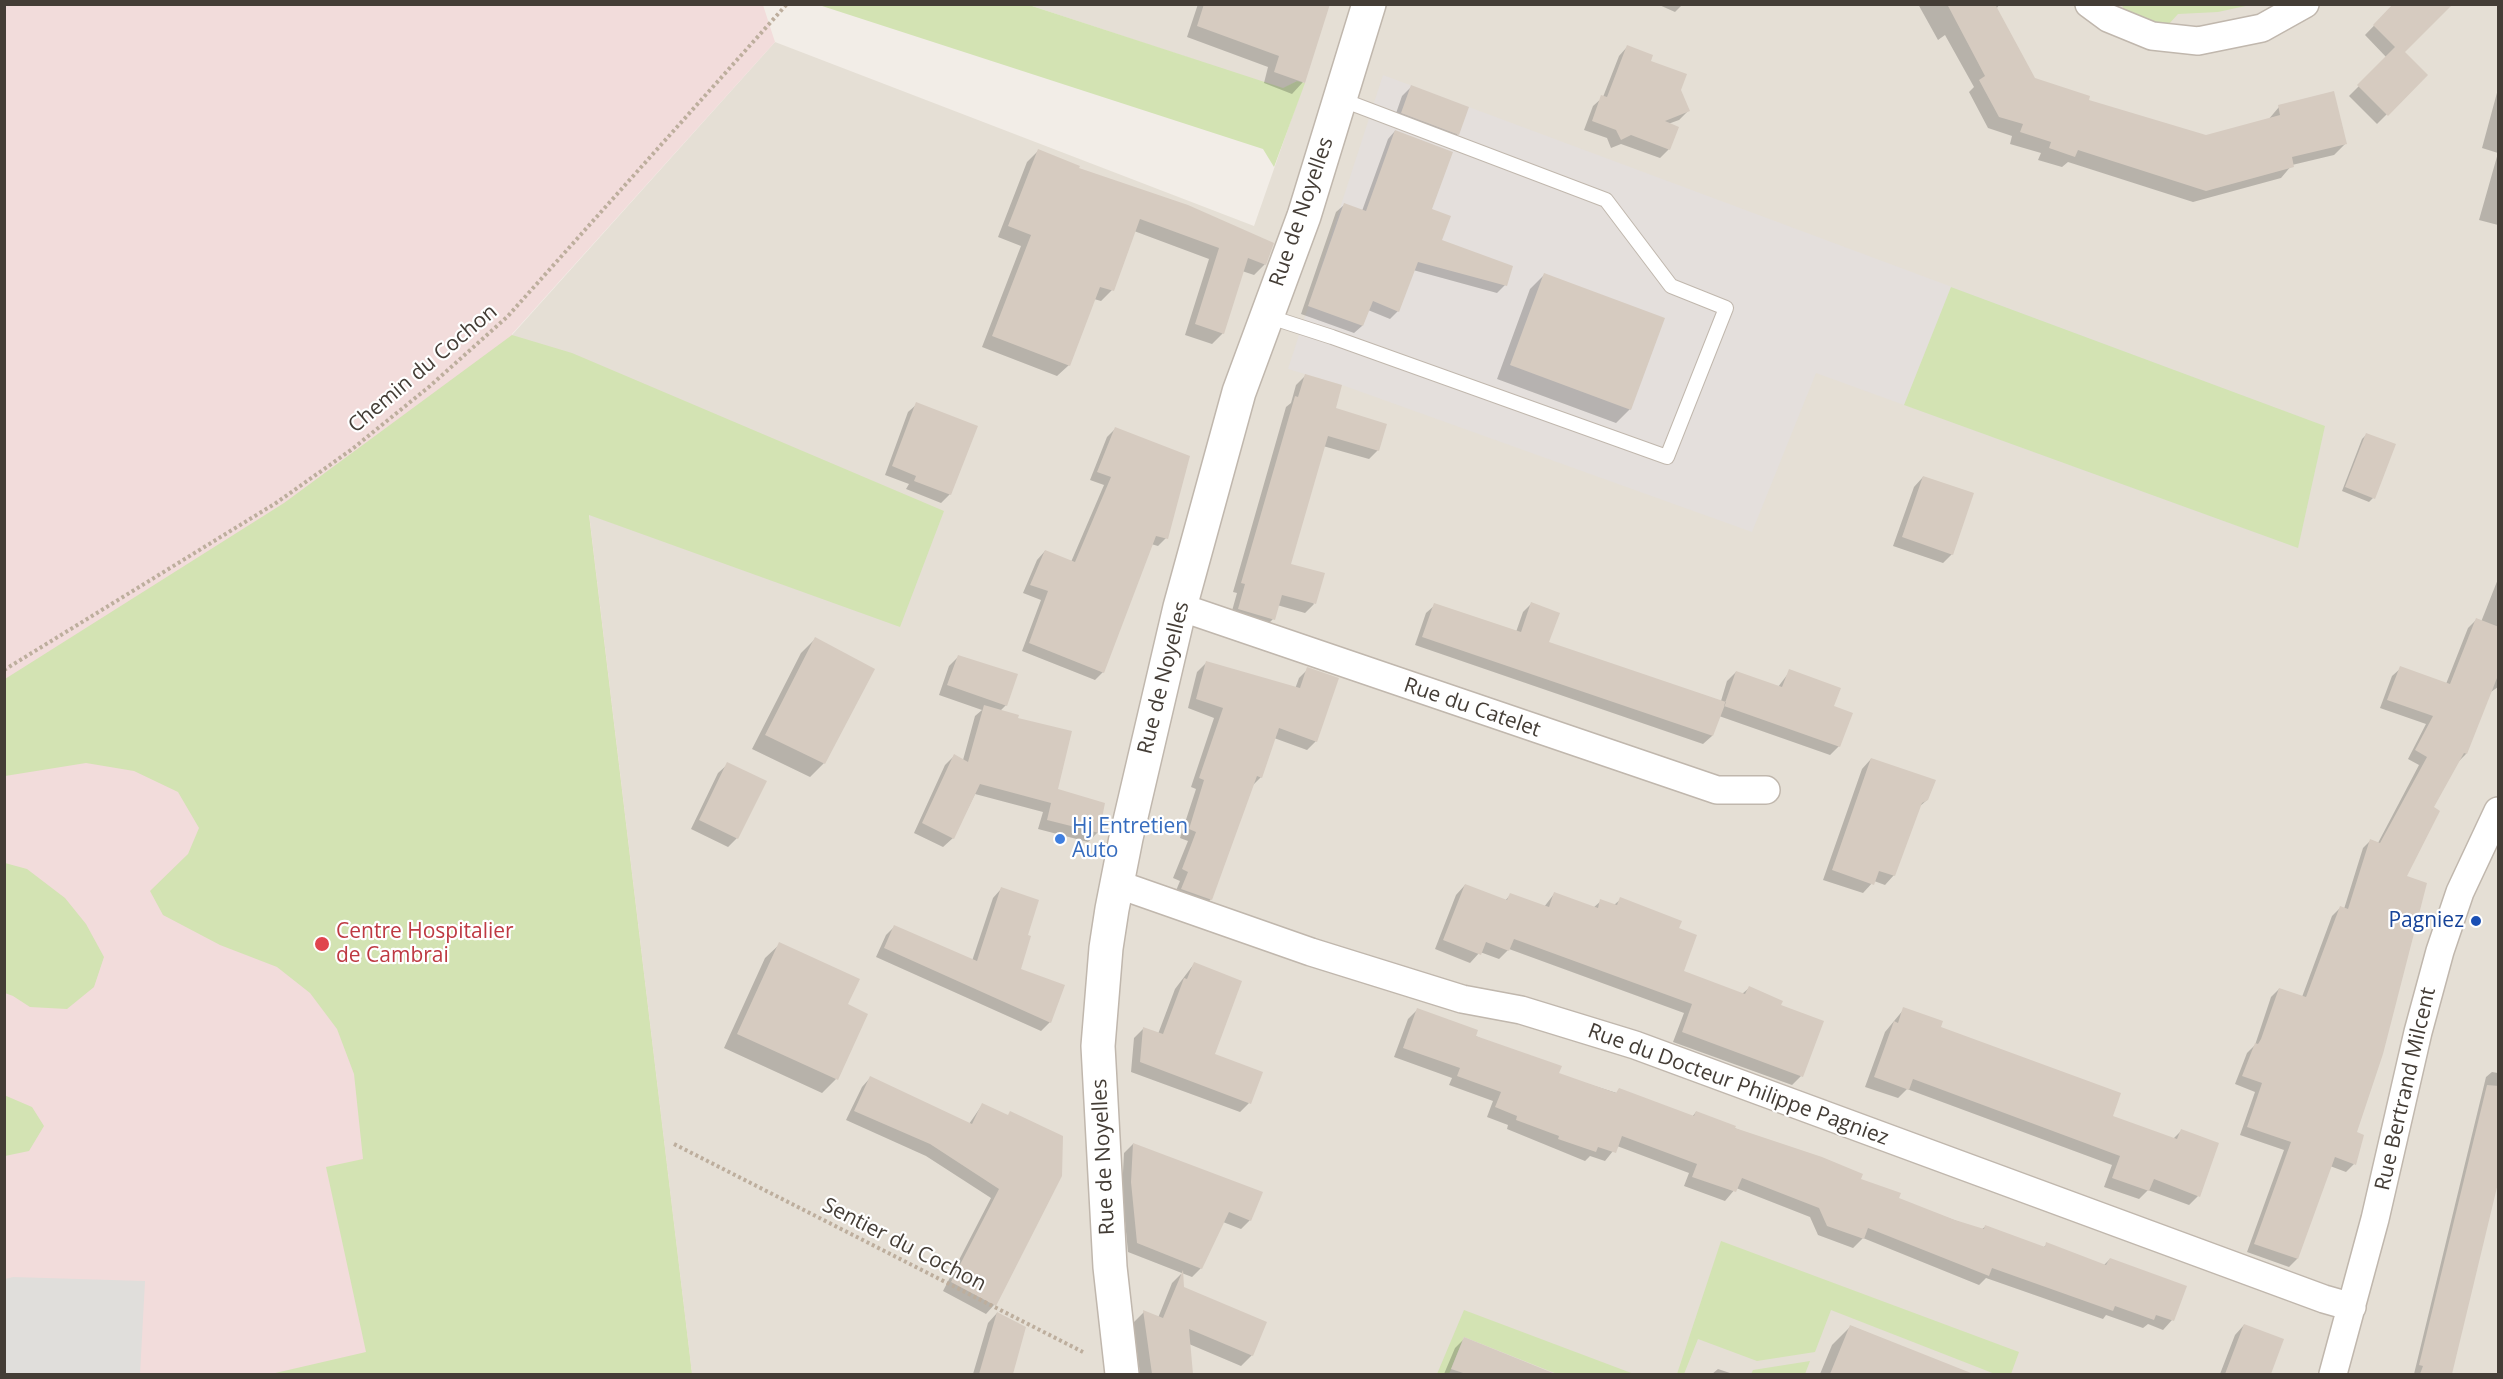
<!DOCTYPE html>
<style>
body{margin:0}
#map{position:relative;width:2503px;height:1379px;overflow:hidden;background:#f2ede7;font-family:"Open Sans",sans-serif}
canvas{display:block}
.frame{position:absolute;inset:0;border:6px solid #443d36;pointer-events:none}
</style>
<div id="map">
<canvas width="2503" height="1379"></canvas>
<div class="frame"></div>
</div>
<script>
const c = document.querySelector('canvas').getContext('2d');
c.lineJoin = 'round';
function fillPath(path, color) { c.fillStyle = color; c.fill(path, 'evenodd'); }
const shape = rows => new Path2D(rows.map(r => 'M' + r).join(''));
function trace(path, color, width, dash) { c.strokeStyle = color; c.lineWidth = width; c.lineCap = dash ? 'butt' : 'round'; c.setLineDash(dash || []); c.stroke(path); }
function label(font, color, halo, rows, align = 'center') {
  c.font = font + ' "Open Sans",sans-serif'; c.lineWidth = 4.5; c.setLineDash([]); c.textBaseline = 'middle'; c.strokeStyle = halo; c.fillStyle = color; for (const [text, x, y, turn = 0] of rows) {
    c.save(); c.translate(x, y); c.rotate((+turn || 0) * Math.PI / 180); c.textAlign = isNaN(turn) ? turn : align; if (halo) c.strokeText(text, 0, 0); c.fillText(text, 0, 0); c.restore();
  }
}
fillPath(shape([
 [1029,5,2498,5,2498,1374,692,1374,589,514,512,335,775,42,1254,226,1304,83,1297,81,1283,89]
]), '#e5dfd5');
fillPath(shape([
 [1383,75,2325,426,2298,548,1816,373,1752,532,1342,385,1288,369]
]), '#e4dfdc');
fillPath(shape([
 [5,5,763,5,775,42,512,334,589,514,692,1374,5,1374]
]), '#f2dcdb');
fillPath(shape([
 [819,5,1029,5,1283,88,1297,81,1305,83,1274,167,1263,149],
 [2122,5,2250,5,2218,12,2178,14,2168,25,2146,20,2124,10],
 [1951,287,2325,426,2298,548,1904,405],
 [512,335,572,353,944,511,900,627,589,515,692,1374,271,1374,366,1352,326,1167,363,1159,354,1074,337,1029,310,993,277,967,220,945,163,915,150,891,188,854,199,828,178,792,134,771,86,763,5,776,5,679,284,503],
 [5,863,27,869,65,898,86,924,104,957,94,987,67,1009,30,1007,13,996,5,993],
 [4,1095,32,1107,44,1126,29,1151,5,1156],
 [1721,1241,2019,1352,2011,1374,1995,1374,1831,1310,1815,1352,1757,1361,1698,1339,1684,1374,1677,1374],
 [1464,1310,1634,1374,1557,1374,1464,1337,1449,1374,1437,1374],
 [1810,1361,1805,1374,1751,1374,1753,1370]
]), '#d3e3b3');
fillPath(shape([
 [13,1277,145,1281,140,1374,5,1374,5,1279]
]), '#e0dedb');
fillPath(shape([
 [1198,4,1329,4,1303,82,1292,94,1264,83,1268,67,1187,37],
 [1657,4,1683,4,1675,12],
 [1918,4,2000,4,1996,9,2034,79,2088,101,2206,136,2268,120,2279,107,2346,143,2334,155,2292,165,2281,178,2193,202,2068,162,2062,167,2038,160,2041,153,2010,144,2012,136,1988,128,1969,92,1974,87,1945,35,1938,40],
 [2395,4,2403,52,2426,75,2377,124,2349,96,2387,58,2365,35],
 [1627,47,1649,62,1680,90,1688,111,1679,120,1668,124,1669,149,1660,158,1621,144,1611,148,1607,138,1584,130,1593,106,1603,97,1619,56],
 [1411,87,1458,134,1448,143,1393,122,1402,96],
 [2498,89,2498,225,2479,220,2498,153,2482,148],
 [1395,131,1441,241,1505,285,1497,293,1413,270,1398,311,1390,319,1368,310,1362,326,1354,333,1301,314,1336,212,1344,205,1362,211,1388,139],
 [1038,151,1265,264,1254,275,1242,271,1223,333,1212,344,1185,335,1209,259,1134,231,1112,290,1101,301,1094,299,1069,365,1057,376,982,347,1021,246,998,237,1027,162],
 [1544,275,1630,409,1616,423,1497,379,1530,289],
 [1305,376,1334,409,1378,450,1369,459,1323,446,1289,565,1314,604,1305,613,1277,605,1273,619,1264,628,1230,618,1237,593,1233,592,1286,407,1291,403,1296,385],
 [917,404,950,494,941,503,906,489,909,484,885,475,908,412],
 [1115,429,1166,538,1158,546,1151,544,1103,672,1095,680,1022,651,1041,600,1023,593,1037,560,1045,551,1071,562,1104,485,1090,480,1107,437],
 [2366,435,2373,498,2369,502,2342,491,2362,439],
 [1923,477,1952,554,1943,563,1893,546,1914,487],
 [2498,579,2498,687,2488,694,2466,754,2457,763,2432,808,2405,877,2355,1133,2354,1164,2346,1172,2330,1166,2297,1259,2289,1267,2247,1252,2284,1150,2240,1135,2255,1092,2235,1084,2247,1053,2255,1045,2271,997,2279,989,2302,997,2332,916,2340,908,2344,909,2363,848,2371,840,2378,843,2419,765,2408,759,2426,724,2380,708,2392,676,2401,668,2446,684,2468,628,2476,620,2481,622],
 [1531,604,1547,643,1721,701,1727,681,1736,672,1778,687,1790,671,1832,707,1839,746,1830,755,1719,716,1712,736,1703,744,1415,645,1426,613,1435,605,1516,632,1523,612],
 [815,639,824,763,810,777,752,749,801,653],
 [958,657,1006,705,1000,711,1017,719,1056,790,1098,832,1088,842,1038,829,1043,812,975,794,953,838,943,847,914,833,945,765,954,756,963,760,975,716,982,710,939,695,949,666],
 [1206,663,1295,689,1299,678,1308,669,1316,741,1307,750,1274,738,1261,777,1252,786,1211,899,1202,908,1173,898,1180,881,1173,878,1188,841,1180,838,1196,789,1191,787,1214,718,1188,708,1197,672],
 [1871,759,1927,800,1919,807,1894,875,1885,885,1874,881,1863,893,1823,880,1862,769],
 [728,764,737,838,728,847,691,829,718,773],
 [1465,885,1505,901,1510,895,1544,907,1554,894,1593,908,1601,901,1614,905,1621,899,1677,928,1682,972,1742,994,1749,988,1779,1006,1801,1076,1792,1085,1673,1042,1684,1013,1509,949,1499,959,1480,952,1470,963,1435,949,1456,895],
 [1001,889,1026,936,1019,970,1063,986,1050,1022,1041,1031,876,957,886,935,894,927,972,961,993,898],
 [780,944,846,1005,836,1079,822,1093,724,1048,765,958],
 [1194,964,1213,1055,1249,1103,1240,1112,1131,1072,1134,1038,1143,1029,1158,1034,1175,989],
 [1418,1009,1557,1074,1692,1117,1696,1112,1859,1180,1897,1199,1981,1230,1986,1226,2043,1248,2047,1244,2104,1265,2110,1259,2172,1320,2163,1330,2148,1324,2143,1328,2106,1315,2103,1319,1986,1278,1979,1285,1863,1238,1853,1248,1818,1235,1810,1217,1736,1188,1725,1201,1684,1186,1689,1173,1617,1146,1605,1161,1590,1156,1585,1161,1507,1129,1508,1125,1487,1117,1493,1101,1449,1085,1452,1078,1394,1057,1408,1019],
 [1904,1009,2111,1117,2173,1139,2181,1131,2198,1196,2189,1205,2148,1190,2139,1199,2104,1187,2112,1165,1907,1089,1898,1098,1865,1087,1885,1032],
 [2492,1072,2498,1073,2498,1174,2450,1374,2414,1374,2486,1077],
 [870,1078,969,1124,982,1105,1007,1116,994,1305,986,1314,943,1291,991,1198,926,1156,846,1120,862,1087],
 [1133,1144,1261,1193,1250,1220,1241,1229,1223,1222,1201,1268,1192,1277,1128,1252,1122,1191,1124,1153],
 [1181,1274,1183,1288,1252,1355,1241,1366,1189,1344,1192,1374,1140,1374,1133,1323,1144,1312,1158,1318,1172,1283],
 [997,1313,1024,1327,1012,1374,973,1374,988,1323],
 [2244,1325,2282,1340,2269,1374,2220,1374,2235,1335],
 [1851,1326,1970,1374,1820,1374,1832,1345],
 [1464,1339,1553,1374,1444,1374,1455,1348],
 [1718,1369,1733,1374,1712,1374]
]), '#0003');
fillPath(shape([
 [1204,4,1330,4,1305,83,1274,72,1279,56,1197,26],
 [1947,4,1995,4,2035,78,2090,96,2089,100,2206,135,2280,115,2278,105,2334,91,2347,144,2292,157,2294,167,2206,191,2078,150,2075,157,2049,148,2051,142,2020,132,2023,124,1999,117,1979,80,1985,76],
 [2393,4,2453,4,2405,52,2428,75,2388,116,2357,85,2395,47,2373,25],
 [1627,45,1653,55,1651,61,1687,74,1681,90,1690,111,1665,121,1679,127,1670,150,1631,135,1621,140,1616,130,1592,121,1601,95,1607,97],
 [1411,85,1469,107,1459,135,1401,113],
 [1395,130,1453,152,1432,209,1451,216,1442,240,1513,266,1507,286,1418,262,1399,312,1373,301,1363,326,1308,306,1344,203,1366,211],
 [1038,149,1080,166,1079,168,1188,205,1274,243,1266,265,1248,258,1224,334,1195,324,1219,248,1140,219,1114,291,1100,287,1070,366,992,336,1031,235,1008,226],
 [1544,273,1665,318,1631,410,1510,365],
 [1305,374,1342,385,1336,408,1387,424,1379,451,1328,436,1291,564,1325,573,1316,604,1282,595,1275,620,1238,609,1245,584,1241,583,1295,396,1298,397],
 [916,402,978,426,951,495,914,481,916,476,892,466],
 [1115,427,1190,456,1168,539,1156,536,1104,673,1029,643,1048,591,1030,585,1045,550,1075,562,1111,477,1097,472],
 [2366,433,2396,444,2375,499,2345,487],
 [1923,476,1974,493,1953,555,1902,537],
 [1531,602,1560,613,1549,642,1726,702,1713,736,1422,637,1434,603,1521,632],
 [2476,618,2499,627,2499,673,2467,754,2464,753,2434,807,2440,811,2407,876,2427,883,2383,1054,2357,1132,2364,1135,2356,1165,2335,1157,2298,1259,2254,1244,2291,1142,2247,1127,2262,1083,2242,1076,2255,1043,2258,1044,2261,1039,2279,988,2306,997,2340,906,2348,909,2370,839,2380,843,2427,757,2415,750,2433,716,2387,700,2400,666,2450,684],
 [815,637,875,669,825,764,765,735],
 [958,655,1018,674,1007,706,947,685],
 [1206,661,1300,688,1307,667,1339,678,1317,742,1279,728,1262,778,1257,776,1212,900,1181,889,1188,872,1182,869,1196,832,1189,829,1204,780,1199,778,1223,708,1196,699],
 [1789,669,1841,688,1834,706,1853,713,1840,747,1724,706,1736,671,1782,687],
 [984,705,1019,715,1018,718,1072,731,1058,789,1105,803,1099,833,1047,820,1051,803,980,784,954,839,922,823,954,754,968,762],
 [1871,758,1936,780,1928,800,1922,803,1895,876,1879,871,1874,885,1832,870],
 [727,762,767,781,738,839,699,820],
 [1465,884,1507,900,1510,893,1549,907,1554,892,1598,908,1600,899,1617,905,1620,897,1682,921,1679,928,1697,935,1684,971,1745,994,1749,986,1783,1001,1781,1005,1824,1021,1803,1077,1682,1032,1692,1004,1514,939,1509,951,1486,942,1481,955,1443,940],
 [1001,887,1039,900,1028,935,1031,936,1021,969,1065,985,1051,1023,884,948,894,925,977,961],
 [779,942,860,979,848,1004,868,1014,838,1080,737,1034],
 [1194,962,1242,981,1215,1054,1263,1072,1251,1104,1140,1062,1143,1027,1163,1034,1184,978,1187,979],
 [1903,1007,1943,1021,1941,1027,2121,1093,2113,1116,2177,1139,2181,1129,2219,1143,2200,1197,2154,1179,2149,1191,2112,1178,2120,1156,1913,1079,1909,1090,1874,1077,1894,1021,1898,1023],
 [1417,1008,1478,1030,1476,1036,1562,1066,1559,1073,1616,1093,1619,1088,1694,1116,1696,1111,1736,1126,1735,1128,1822,1157,1863,1174,1861,1179,1901,1193,1899,1198,1955,1220,1984,1229,1985,1225,2045,1247,2046,1242,2106,1265,2110,1258,2187,1286,2174,1321,2156,1315,2154,1320,2115,1306,2113,1311,1992,1268,1989,1276,1868,1228,1864,1239,1827,1226,1819,1208,1742,1178,1736,1192,1692,1177,1697,1164,1622,1136,1616,1153,1598,1147,1596,1152,1558,1139,1559,1136,1516,1120,1517,1116,1495,1107,1501,1092,1457,1076,1460,1068,1403,1048],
 [870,1076,972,1124,982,1103,1008,1115,1010,1111,1063,1136,1062,1176,996,1306,951,1282,999,1189,930,1144,854,1111],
 [2487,1085,2499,1086,2499,1179,2452,1374,2420,1374,2423,1366,2419,1365],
 [1133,1143,1263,1192,1251,1221,1229,1212,1202,1269,1137,1243,1131,1182],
 [1183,1270,1184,1287,1267,1322,1253,1356,1189,1329,1193,1374,1152,1374,1143,1310,1163,1318],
 [997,1312,1026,1327,1013,1374,979,1374],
 [2244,1324,2284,1339,2271,1374,2225,1374],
 [1850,1325,1971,1373,1971,1374,1830,1374],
 [1464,1337,1553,1373,1553,1374,1466,1374,1451,1369]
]), '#d6cbc0');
const service = shape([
 [1267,316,1332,337,1667,457,1726,308,1671,286,1606,200,1340,99]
]);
const minor = shape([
 [2089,4,2108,18,2152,36,2198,41,2262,28,2305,4],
 [1180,607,1717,790,1766,790],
 [1117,884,1311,952,1462,999,1521,1010,1635,1045,2324,1299,2352,1307],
 [2333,1374,2375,1219,2418,1032,2440,951,2460,892,2498,811]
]);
const tertiary = shape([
 [1122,1374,1110,1267,1098,1046,1106,948,1112,909,1126,838,1180,607,1239,392,1304,216,1369,4]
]);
trace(service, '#c0b7ad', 16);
trace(minor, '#c0b7ad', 30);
trace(tertiary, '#c0b7ad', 36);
trace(shape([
 [4,670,276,503,351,450,430,386,508,316,787,4],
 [674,1144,1083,1352]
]), '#bdae9d', 4, [3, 3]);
trace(service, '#fff', 14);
trace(minor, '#fff', 27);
trace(tertiary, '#fff', 33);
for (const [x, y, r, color] of [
 [1060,839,6,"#3f7fe0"],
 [2476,921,6,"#1a4fb4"],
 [322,944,8,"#e0444e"]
]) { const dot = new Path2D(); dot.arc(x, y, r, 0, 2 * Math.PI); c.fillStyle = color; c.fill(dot); trace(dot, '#fff', 2); }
label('21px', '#443d36', '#fff', [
 ["Rue de Noyelles",1302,212,-71],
 ["Chemin du Cochon",423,369,-40],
 ["Rue de Noyelles",1164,678,-76],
 ["Rue du Catelet",1472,708,19],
 ["Rue du Docteur Philippe Pagniez",1738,1085,20],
 ["Rue Bertrand Milcent",2406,1089,-77],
 ["Rue de Noyelles",1104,1157,-93],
 ["Sentier du Cochon",904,1245,27]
]);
label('21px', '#366cbe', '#fff', [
 ["Hj Entretien",1072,827],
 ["Auto",1072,851]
], 'left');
label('21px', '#164399', '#fff', [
 ["Pagniez",2464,921]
], 'right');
label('21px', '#be3a42', '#fff', [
 ["Centre Hospitalier",336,932],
 ["de Cambrai",336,956]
], 'left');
</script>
